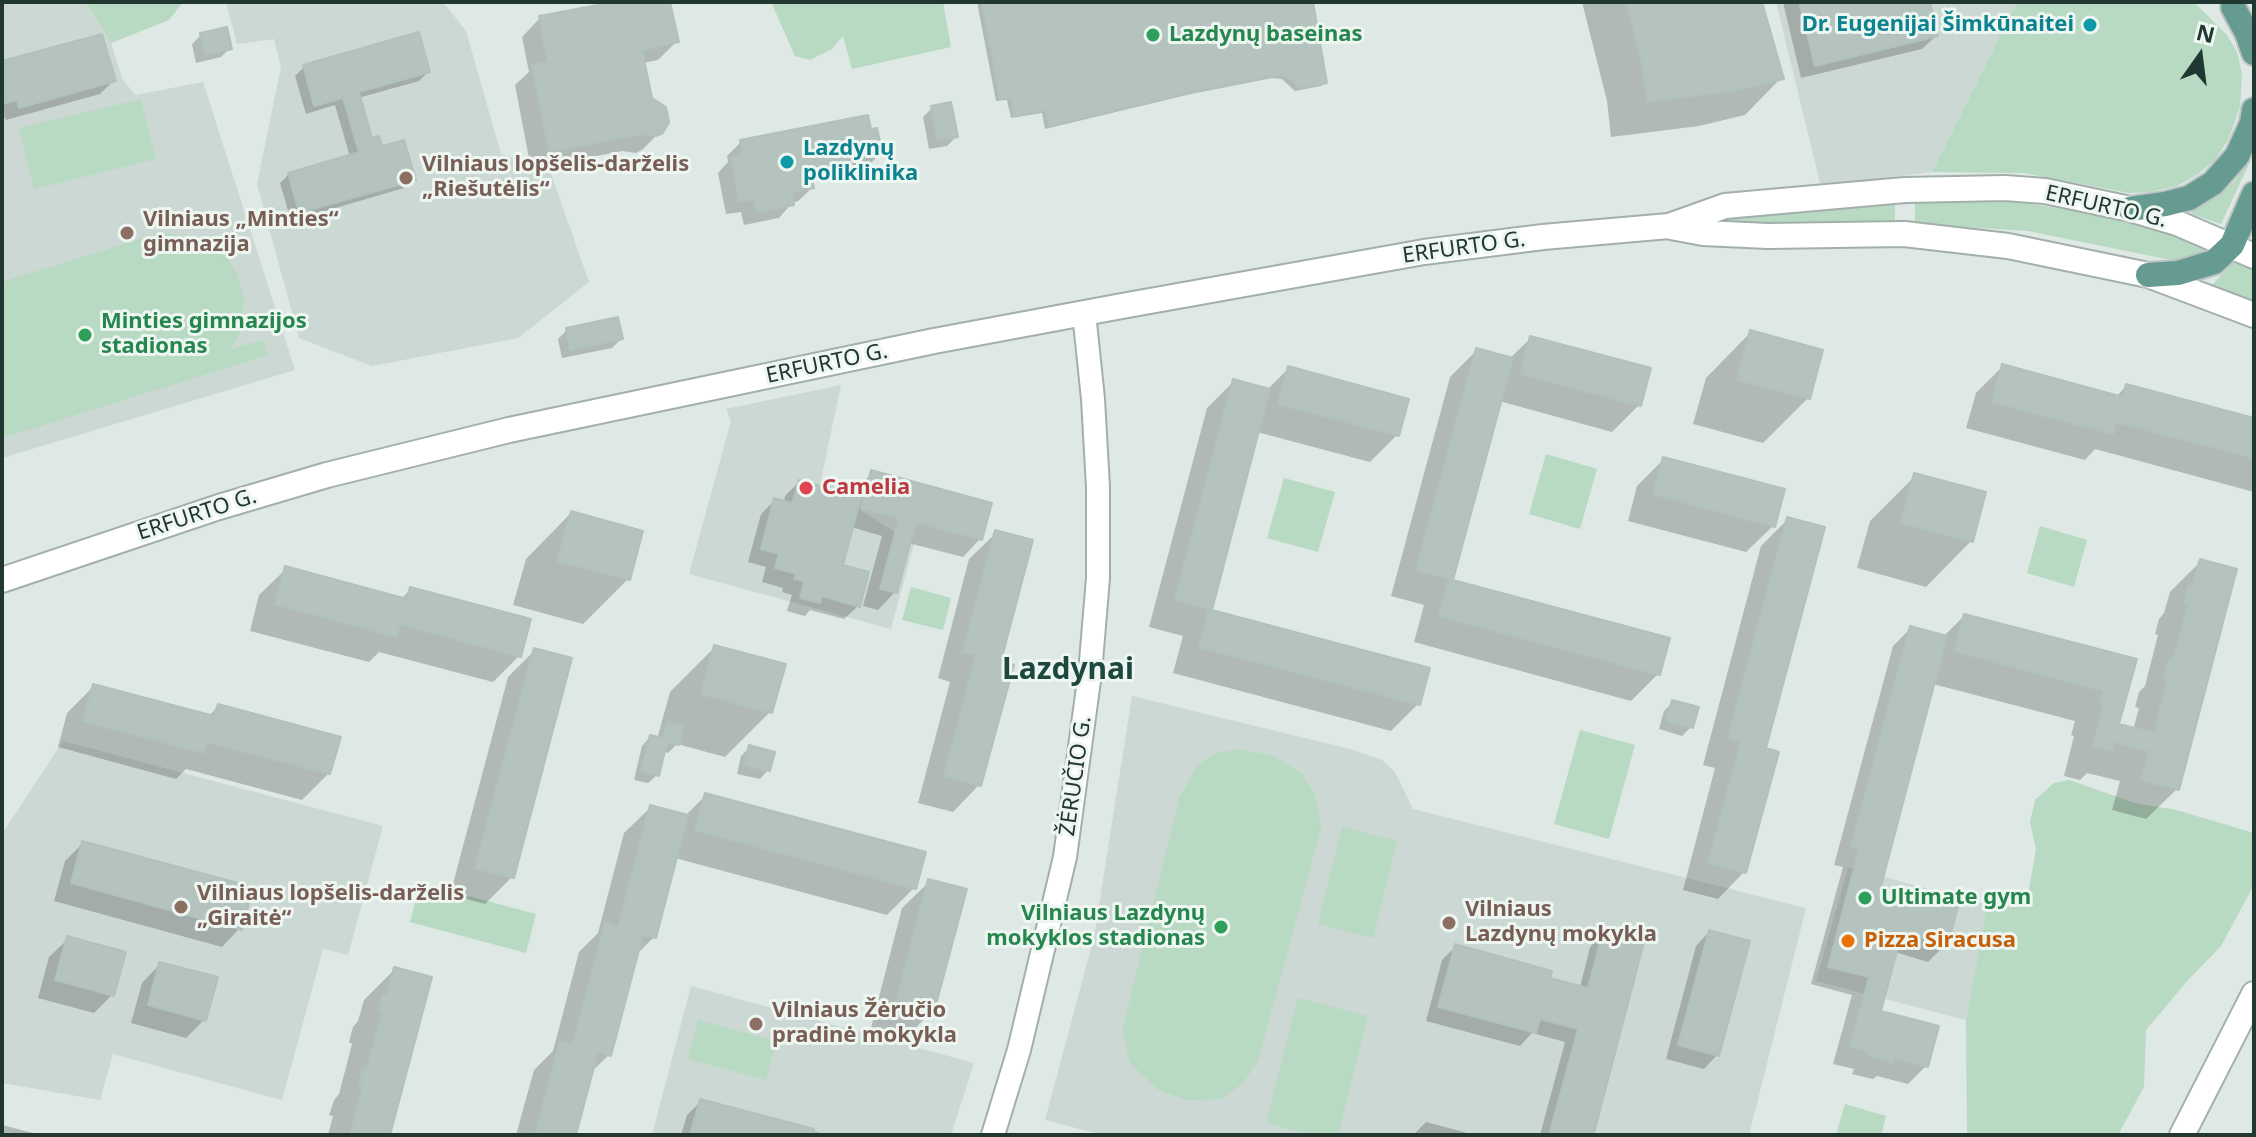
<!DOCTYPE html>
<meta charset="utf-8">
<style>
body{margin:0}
#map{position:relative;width:2256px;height:1137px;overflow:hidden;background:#dee8e4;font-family:"Noto Sans",sans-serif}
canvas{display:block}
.frame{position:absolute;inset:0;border:4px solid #213732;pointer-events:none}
.north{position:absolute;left:2160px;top:16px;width:80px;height:80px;-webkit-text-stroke:6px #eef6f2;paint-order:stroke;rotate:14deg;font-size:22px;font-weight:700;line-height:32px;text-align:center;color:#213732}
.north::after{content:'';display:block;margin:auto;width:28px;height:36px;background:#213732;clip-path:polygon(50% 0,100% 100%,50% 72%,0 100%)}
</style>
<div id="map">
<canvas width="2256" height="1137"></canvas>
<div class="frame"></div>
<div class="north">N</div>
</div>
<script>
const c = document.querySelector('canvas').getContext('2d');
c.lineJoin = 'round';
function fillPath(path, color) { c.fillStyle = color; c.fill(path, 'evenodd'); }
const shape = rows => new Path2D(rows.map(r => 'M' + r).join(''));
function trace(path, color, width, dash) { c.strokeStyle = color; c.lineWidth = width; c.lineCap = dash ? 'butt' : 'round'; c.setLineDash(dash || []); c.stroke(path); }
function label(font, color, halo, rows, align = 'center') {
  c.font = font + ' "Noto Sans",sans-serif'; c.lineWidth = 6; c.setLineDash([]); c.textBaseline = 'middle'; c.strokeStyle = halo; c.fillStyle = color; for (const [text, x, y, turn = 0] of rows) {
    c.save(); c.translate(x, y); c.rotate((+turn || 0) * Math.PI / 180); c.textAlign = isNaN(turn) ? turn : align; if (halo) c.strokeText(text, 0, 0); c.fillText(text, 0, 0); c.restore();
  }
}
fillPath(shape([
 [2,2,84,2,93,12,111,43,122,78,135,95,203,82,295,370,2,458],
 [226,2,443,2,466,31,501,154,550,171,589,282,518,338,372,366,299,338,257,184,281,67,274,39,237,44],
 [1776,2,2017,2,1932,172,1821,187],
 [841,385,821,480,864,492,860,510,914,544,891,629,689,574,731,421,726,409],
 [1132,696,1354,750,1382,760,1395,772,1413,809,1806,908,1749,1135,1103,1135,1045,1120,1094,937],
 [63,741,383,826,348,955,323,949,282,1100,113,1054,100,1100,2,1083,2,834],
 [1848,867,1987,905,1966,1020,1816,981],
 [691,986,974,1063,951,1135,652,1135]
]), '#ccd8d3');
fillPath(shape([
 [84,2,183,2,169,20,111,43,93,12],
 [771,2,943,2,951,47,852,69,843,36,832,49,810,60,795,56],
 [2017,2,2194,2,2227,35,2237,52,2242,74,2240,106,2229,138,2215,160,2197,175,2177,186,2150,192,2129,193,2024,173,1932,172],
 [141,99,156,159,34,189,19,128],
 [2254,153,2221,224,2191,214,2192,210,2221,193,2234,182],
 [1962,200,2019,202,2106,216,2156,230,2203,247,2205,252,2186,263,2028,231,1915,224,1915,202],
 [1895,203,1895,224,1687,225,1686,222],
 [169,233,201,240,228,259,237,273,244,299,241,331,231,349,263,340,268,355,2,438,2,282,153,235],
 [2235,261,2254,271,2254,303,2211,286],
 [1546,454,1597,469,1580,529,1529,514],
 [1284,478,1335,492,1318,552,1267,538],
 [2040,526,2087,540,2074,587,2027,573],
 [911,587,951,598,943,630,902,620],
 [1580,730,1635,745,1609,839,1554,824],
 [1238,749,1274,756,1302,774,1315,794,1321,828,1258,1061,1243,1083,1221,1099,1186,1100,1157,1089,1129,1062,1123,1027,1180,796,1198,765,1218,753],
 [2069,780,2135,803,2176,810,2254,833,2254,885,2221,946,2188,980,2146,1030,2144,1087,2118,1135,1967,1135,1966,1020,1987,905,2028,895,2036,849,2030,822,2035,800,2054,783],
 [1342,827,1397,841,1373,938,1318,924],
 [420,883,536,914,526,953,410,922],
 [1298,998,1368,1016,1338,1135,1312,1135,1266,1123],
 [698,1020,776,1041,766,1080,688,1059],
 [1845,1104,1886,1116,1881,1135,1836,1135]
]), '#b8d9c2');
fillPath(shape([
 [624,2,668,2,676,42,658,60,643,63,651,100,661,131,642,150,636,153,622,151,531,169,515,85,529,72,522,37,540,18],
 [977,2,1311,2,1325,83,1321,86,1295,91,1282,79,1272,78,1191,94,1045,129,1042,113,1011,118,1007,100,996,101],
 [1582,2,1762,2,1762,9,1781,78,1745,115,1699,126,1611,137,1607,101],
 [1783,2,1928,2,1936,36,1922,49,1801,78],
 [201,35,230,48,221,57,196,63,192,44],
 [2,64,114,80,100,94,6,120,2,113],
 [304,67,428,72,419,81,358,98,371,141,413,180,404,188,291,221,280,183,289,174,350,157,335,105,306,114,295,76],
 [932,108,956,137,947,146,929,149,923,117],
 [870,132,881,153,867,167,810,179,812,188,798,201,792,203,779,218,744,225,741,212,726,214,718,173,728,162,727,156,741,142],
 [567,330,621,339,612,348,562,358,558,339],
 [1751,332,1808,398,1763,443,1693,424,1706,378],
 [1531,338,1639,405,1612,432,1499,401,1451,581,1658,674,1631,701,1414,642,1424,605,1391,596,1450,377,1477,350,1509,359],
 [2002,367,2116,397,2126,386,2254,420,2254,492,2095,449,2085,460,1966,428,1976,393],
 [1288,369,1397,435,1370,462,1257,432,1209,611,1427,669,1418,704,1391,731,1173,673,1183,636,1149,627,1207,408,1234,381,1267,390],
 [1664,459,1773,526,1746,552,1628,521,1637,486],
 [872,473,980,539,963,557,908,543,895,592,878,610,863,606,882,536,851,527,840,566,858,606,844,619,810,610,805,616,787,611,792,595,782,592,783,588,762,582,766,567,748,562,761,514,775,500,784,503,785,496,799,482,852,497,854,491],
 [1915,476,1971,541,1926,587,1857,568,1870,521],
 [571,513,628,579,583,624,513,605,526,559],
 [1788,519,1764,750,1744,872,1718,899,1683,890,1715,768,1703,765,1761,546],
 [996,533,998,663,979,785,953,812,918,803,950,682,938,678,969,559],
 [2200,562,2177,789,2146,819,2112,810,2120,781,2087,773,2080,780,2064,776,2074,736,2071,735,2075,721,1933,684,1879,887,1946,944,1928,962,1895,952,1879,1012,1926,1066,1908,1084,1877,1076,1873,1079,1852,1074,1854,1069,1833,1064,1852,995,1811,984,1843,867,1834,865,1893,646,1911,628,1943,637,1964,616,2135,661,2116,726,2133,730,2139,708,2135,707,2139,692,2145,686,2158,635,2155,634,2159,619,2164,613,2170,592],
 [286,569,401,599,411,589,519,656,493,682,379,652,369,662,250,631,259,595],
 [715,647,770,712,725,757,677,744,668,753,663,751,657,775,648,783,634,780,642,746,650,737,657,739,670,692],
 [535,650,512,877,485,904,450,895,508,677],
 [94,686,208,717,218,706,329,773,302,800,186,769,176,779,58,747,67,713],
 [1673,702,1691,727,1682,736,1659,729,1664,711],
 [750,747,768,770,760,779,737,774,741,756],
 [705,796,914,888,887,915,675,858,654,937,635,956,609,1055,590,1073,574,1135,516,1135,534,1070,553,1051,579,952,598,933,624,833,651,807,685,816],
 [83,843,240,928,222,947,54,901,65,861],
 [929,882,932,1011,906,1038,871,1028,902,908],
 [1709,932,1717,1055,1704,1069,1666,1059,1696,946],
 [1604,933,1642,943,1591,1135,1540,1135,1565,1042,1532,1033,1520,1046,1426,1021,1442,960,1455,947,1580,987,1590,947],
 [68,939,112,995,94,1013,38,998,49,957],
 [160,964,204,1020,186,1038,131,1023,142,983],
 [395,969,388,1135,328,1135,333,1116,329,1115,334,1100,339,1094,352,1044,349,1042,353,1027,358,1021,364,1000],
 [700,1102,828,1135,681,1135,687,1115],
 [1426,1122,1475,1135,1413,1135],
 [2,1125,41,1135,2,1135]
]), '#0003');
const building = shape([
 [598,2,670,2,679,42,642,50,652,98,666,107,669,122,663,133,656,136,642,134,549,152,532,65,548,62,539,16,598,5,598,2],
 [982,2,1313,2,1327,83,1300,88,1286,76,1277,75,1196,91,1049,126,1046,110,1014,116,1011,97,1000,99,982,2],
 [1627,2,1762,2,1784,79,1737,90,1647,102,1642,64,1627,2],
 [1799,2,1930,2,1938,36,1815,66,1799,2],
 [227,27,232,49,205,55,200,33,227,27],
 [419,32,430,72,359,92,372,138,379,136,382,146,404,140,416,180,299,213,288,173,359,152,343,98,314,106,303,65,419,32],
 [102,34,116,81,19,108,17,100,2,104,2,61,102,34],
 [951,102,958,137,938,141,931,106,951,102],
 [868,115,871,129,877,128,883,154,810,169,814,188,792,192,794,205,757,212,754,199,739,202,731,157,742,155,740,140,868,115],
 [618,317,623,339,570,350,566,328,618,317],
 [1750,330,1823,350,1810,399,1737,380,1750,330],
 [1530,336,1651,368,1641,406,1520,374,1530,336],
 [1476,348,1513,358,1453,580,1670,638,1660,675,1439,616,1449,579,1416,570,1476,348],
 [2002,364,2123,397,2126,384,2254,418,2254,458,2116,422,2113,434,1992,402,2002,364],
 [1288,366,1409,399,1399,436,1278,404,1288,366],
 [1233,379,1270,389,1212,610,1430,668,1420,705,1199,647,1209,609,1175,600,1233,379],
 [1663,457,1785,489,1775,527,1653,494,1663,457],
 [871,470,992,503,982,540,916,522,897,593,880,589,899,518,861,508,871,470],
 [1914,473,1986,492,1973,542,1901,523,1914,473],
 [799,480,861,497,843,565,869,572,860,607,822,596,820,603,800,598,804,581,794,579,796,574,775,568,779,554,761,549,774,498,792,503,799,480],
 [571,511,643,531,630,580,557,561,571,511],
 [1787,517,1825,527,1766,748,1779,752,1746,873,1708,863,1741,742,1728,738,1787,517],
 [995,530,1033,540,1001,661,1014,665,981,786,944,776,976,655,963,652,995,530],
 [2200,559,2237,569,2179,790,2141,780,2149,751,2114,742,2112,751,2093,746,2103,706,2100,705,2104,691,1954,651,1964,614,2137,659,2119,724,2154,733,2168,678,2164,677,2169,659,2173,661,2188,605,2184,604,2188,586,2192,587,2200,559],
 [285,566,407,599,410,587,531,619,521,657,400,624,397,637,275,604,285,566],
 [1910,626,1947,636,1881,886,1958,906,1948,945,1902,932,1881,1011,1939,1026,1928,1067,1894,1058,1893,1063,1869,1056,1870,1052,1850,1046,1869,977,1828,967,1859,849,1851,847,1910,626],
 [714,645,786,664,772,713,701,694,714,645],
 [534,648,572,658,514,878,475,868,534,648],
 [93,684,214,716,218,704,341,737,330,774,207,742,204,753,83,721,93,684],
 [1672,700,1699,707,1693,728,1666,721,1672,700],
 [667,722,684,726,679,745,667,742,659,776,641,771,650,735,663,738,667,722],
 [749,745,775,752,770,771,744,765,749,745],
 [705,793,926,852,916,889,695,830,705,793],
 [650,805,688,815,656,938,643,935,611,1056,598,1052,576,1135,535,1135,560,1041,573,1044,605,923,618,927,650,805],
 [82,841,253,887,242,930,71,883,82,841],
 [928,879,967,889,934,1012,896,1002,928,879],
 [1709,930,1750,941,1719,1056,1678,1045,1709,930],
 [1603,931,1644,942,1594,1133,1549,1135,1578,1029,1540,1019,1536,1033,1438,1007,1455,944,1552,971,1550,978,1588,988,1603,931],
 [67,936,126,952,114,996,55,980,67,936],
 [159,962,218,977,206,1021,148,1005,159,962],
 [394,967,432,977,390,1135,350,1135,363,1086,359,1085,363,1067,367,1068,382,1013,378,1012,383,994,387,995,394,967],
 [700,1099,814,1129,813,1135,690,1135,700,1099]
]);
fillPath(building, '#b4c3bd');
trace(building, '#b1c1bb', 2);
const minor = shape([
 [993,1135,1019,1050,1065,857,1090,673,1098,578,1098,487,1093,399,1084,313]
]);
const tertiary = shape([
 [1671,227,1703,233,1768,236,1904,234,2008,246,2148,275,2254,315],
 [2,580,219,507,327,475,509,430,934,341,1122,306,1424,252,1543,237,1669,226,1725,206,1905,190,2005,188,2045,191,2130,209,2177,223,2254,256],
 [2182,1135,2254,994]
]);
const primary = shape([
 [2233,7,2247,33,2254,53],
 [2130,209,2165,204,2189,198,2213,183,2237,156,2252,123,2254,110],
 [2148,275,2178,273,2214,262,2232,245,2254,194]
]);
trace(minor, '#a2afab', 26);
trace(tertiary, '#a2afab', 28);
trace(primary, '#bcc3c2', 28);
trace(minor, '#fff', 22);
trace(tertiary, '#fff', 24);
trace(primary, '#659b90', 24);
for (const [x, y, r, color] of [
 [2090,25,8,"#0f9aa8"],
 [1153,35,8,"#2e9e5b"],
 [787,162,8,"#0f9aa8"],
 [406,178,8,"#8d6e63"],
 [127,233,8,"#8d6e63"],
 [85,335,8,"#2e9e5b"],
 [806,488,8,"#e0444e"],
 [1865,898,8,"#2e9e5b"],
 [181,907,8,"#8d6e63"],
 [1449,923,8,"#8d6e63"],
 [1221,927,8,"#2e9e5b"],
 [1848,941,8,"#e8710a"],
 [756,1024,8,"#8d6e63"]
]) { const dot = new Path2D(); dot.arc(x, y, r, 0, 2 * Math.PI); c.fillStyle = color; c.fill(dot); trace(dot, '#eef6f2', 3); }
label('bold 22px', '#0d838f', '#eef6f2', [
 ["Dr. Eugenijai Šimkūnaitei",2074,25],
 ["Lazdynų",803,149,"left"],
 ["poliklinika",803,174,"left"]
], 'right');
label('bold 22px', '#27864d', '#eef6f2', [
 ["Lazdynų baseinas",1169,35],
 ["Minties gimnazijos",101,322],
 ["stadionas",101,347],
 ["Ultimate gym",1881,898],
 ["Vilniaus Lazdynų",1205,914,"right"],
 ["mokyklos stadionas",1205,939,"right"]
], 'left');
label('bold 22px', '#785e54', '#eef6f2', [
 ["Vilniaus lopšelis-darželis",422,165],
 ["„Riešutėlis“",422,190],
 ["Vilniaus „Minties“",143,220],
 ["gimnazija",143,245],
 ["Vilniaus lopšelis-darželis",197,894],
 ["„Giraitė“",197,919],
 ["Vilniaus",1465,910],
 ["Lazdynų mokykla",1465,935],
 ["Vilniaus Žėručio",772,1011],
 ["pradinė mokykla",772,1036]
], 'left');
label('22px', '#213732', '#eef6f2', [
 ["ERFURTO G.",2106,207,13],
 ["ERFURTO G.",1464,248,-8],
 ["ERFURTO G.",827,364,-12],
 ["ERFURTO G.",197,515,-18],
 ["ŽĖRUČIO G.",1076,776,-82]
]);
label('bold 22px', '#be3a42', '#eef6f2', [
 ["Camelia",822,488]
], 'left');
label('bold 22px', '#c56008', '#eef6f2', [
 ["Pizza Siracusa",1864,941]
], 'left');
label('bold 30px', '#1e473f', '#eef6f2', [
 ["Lazdynai",1068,670]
]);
</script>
